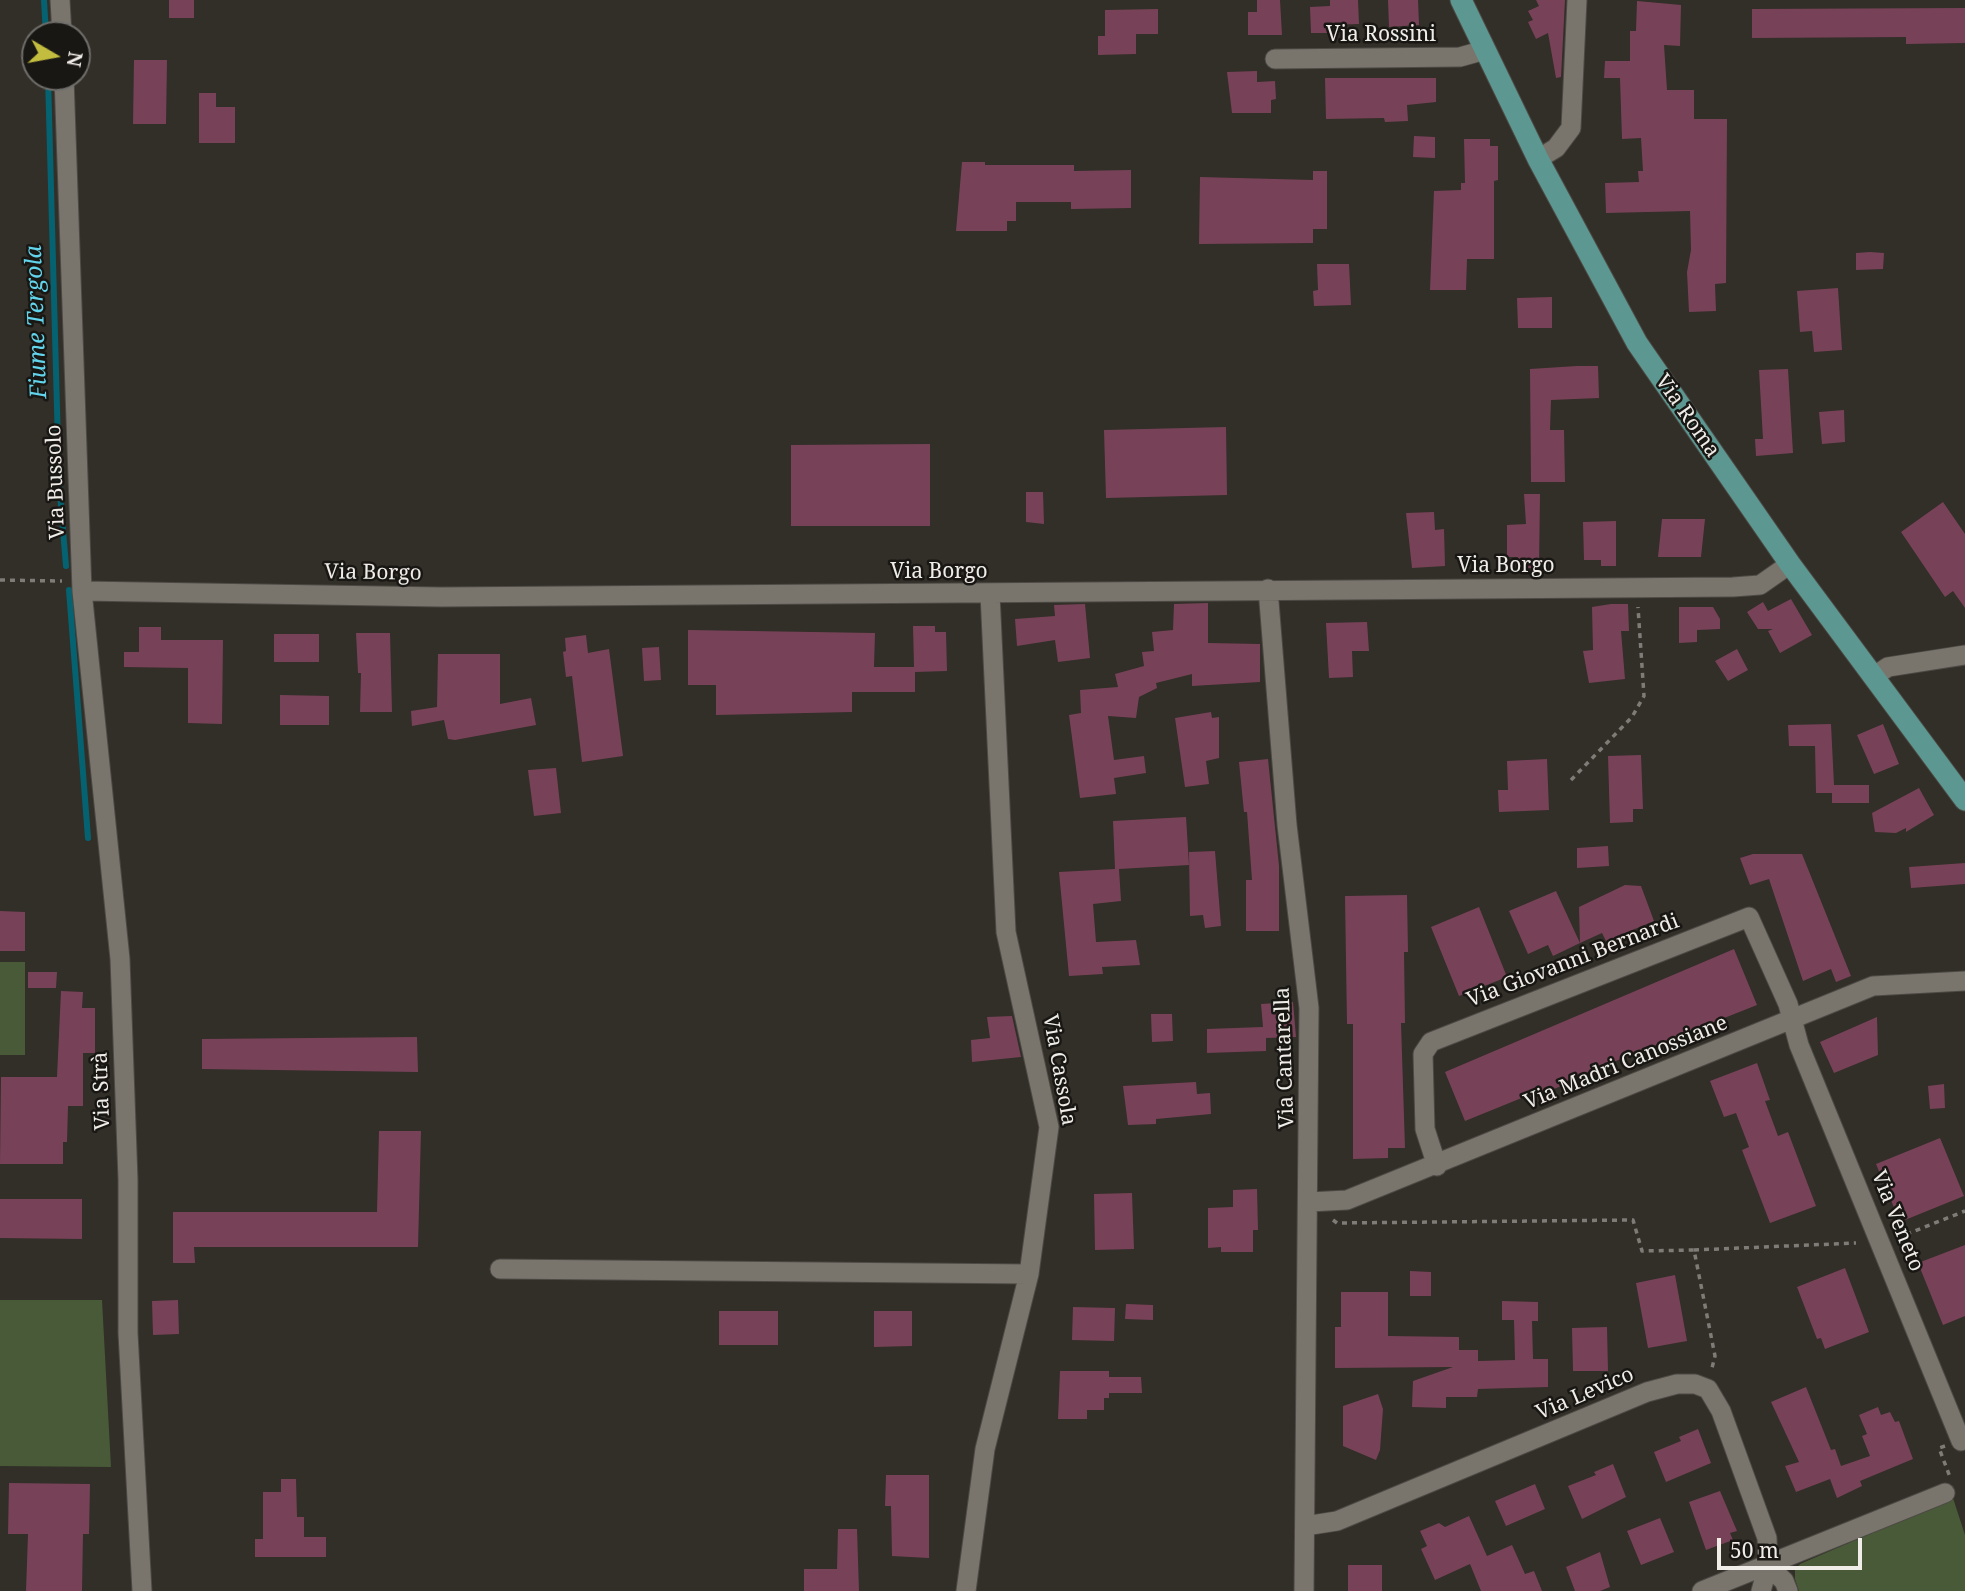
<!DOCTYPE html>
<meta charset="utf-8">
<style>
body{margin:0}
#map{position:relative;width:1965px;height:1591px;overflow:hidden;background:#322e28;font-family:"Noto Serif",serif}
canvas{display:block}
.north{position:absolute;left:21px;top:21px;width:70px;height:70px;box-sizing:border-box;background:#191714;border:2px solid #6f6d69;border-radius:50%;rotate:100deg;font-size:19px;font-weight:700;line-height:28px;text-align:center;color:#f0ede9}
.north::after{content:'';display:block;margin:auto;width:24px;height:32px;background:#c2bd3f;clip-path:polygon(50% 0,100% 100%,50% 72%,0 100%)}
.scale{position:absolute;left:1717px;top:1538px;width:145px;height:32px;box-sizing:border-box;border:4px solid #f0ede9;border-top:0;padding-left:9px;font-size:21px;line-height:24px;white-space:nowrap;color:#f0ede9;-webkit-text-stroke:5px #191714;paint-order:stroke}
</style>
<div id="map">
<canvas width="1965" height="1591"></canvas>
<div class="north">N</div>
<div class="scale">50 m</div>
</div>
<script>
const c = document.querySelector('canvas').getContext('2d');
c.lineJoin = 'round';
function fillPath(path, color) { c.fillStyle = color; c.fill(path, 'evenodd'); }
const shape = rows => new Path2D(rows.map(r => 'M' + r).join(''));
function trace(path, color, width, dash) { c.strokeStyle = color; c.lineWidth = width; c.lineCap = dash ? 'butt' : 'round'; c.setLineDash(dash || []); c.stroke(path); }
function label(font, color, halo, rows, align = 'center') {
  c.font = font + ' "Noto Serif",serif'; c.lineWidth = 5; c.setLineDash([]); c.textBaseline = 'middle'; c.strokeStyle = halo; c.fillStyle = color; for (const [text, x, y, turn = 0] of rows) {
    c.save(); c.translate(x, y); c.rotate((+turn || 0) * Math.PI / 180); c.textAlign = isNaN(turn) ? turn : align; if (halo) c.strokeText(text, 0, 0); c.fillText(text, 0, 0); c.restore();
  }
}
fillPath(shape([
 [0,962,25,962,25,1055,0,1055],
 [0,1300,102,1300,111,1467,0,1466],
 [1953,1498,1965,1535,1965,1591,1799,1591,1795,1579,1795,1570,1800,1564]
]), '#485a37');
trace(shape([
 [44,0,46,35],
 [48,77,59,482,66,566],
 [69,590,88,838]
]), '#056271', 6);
fillPath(shape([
 [169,0,194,0,194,18,169,18],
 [1257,0,1280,0,1282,35,1248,35,1248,12,1257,12],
 [1330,0,1358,0,1359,24,1330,25,1330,33,1311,33,1310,7,1330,6],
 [1388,0,1418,0,1419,25,1389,27],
 [1536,0,1565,0,1561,77,1556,78,1548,33,1536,39,1528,22,1533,20,1528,11,1539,6],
 [1637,1,1681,5,1680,46,1664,45,1667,90,1694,90,1694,119,1727,119,1726,283,1715,284,1716,311,1689,312,1687,272,1691,250,1690,211,1606,213,1605,183,1639,182,1638,171,1643,171,1641,138,1622,139,1620,78,1604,78,1605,61,1630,61,1630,31,1636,31],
 [1965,8,1965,43,1906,44,1906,37,1752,38,1752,9],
 [1158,9,1158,34,1136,34,1136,54,1098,55,1098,36,1105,36,1105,10],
 [134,60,167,60,166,124,133,124],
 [1257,71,1257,82,1275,81,1276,99,1271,100,1271,113,1232,113,1227,72],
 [1325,78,1436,78,1436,102,1407,105,1408,121,1385,122,1384,118,1326,119],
 [199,93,216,93,216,107,235,107,235,143,199,143],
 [1414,136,1435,137,1435,158,1413,157],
 [1464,139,1490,139,1490,146,1498,146,1498,180,1494,181,1494,259,1467,259,1466,290,1430,290,1434,191,1461,190,1461,183,1465,183],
 [962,162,985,162,985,165,1074,165,1074,171,1131,170,1131,208,1071,209,1071,202,1016,202,1016,221,1007,221,1007,231,956,231],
 [1313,171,1327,171,1327,229,1313,229,1313,243,1199,244,1200,177,1313,180],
 [1870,252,1884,253,1883,269,1856,270,1856,253],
 [1317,264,1349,264,1351,305,1314,306,1313,291,1318,290],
 [1838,288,1842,350,1814,352,1812,331,1800,332,1797,291],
 [1552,297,1552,328,1518,328,1517,298],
 [1577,366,1598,366,1599,398,1551,400,1550,430,1564,430,1565,482,1531,482,1530,369],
 [1788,369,1793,453,1756,456,1755,439,1763,439,1759,370],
 [1844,410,1845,442,1822,444,1819,412],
 [1226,427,1227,495,1106,498,1104,430],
 [930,444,930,526,791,526,791,445],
 [1026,492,1043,492,1044,524,1026,522],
 [1524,494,1540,494,1539,568,1518,568,1518,557,1507,557,1507,525,1526,524],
 [1943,502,1965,534,1965,608,1953,591,1945,597,1901,532],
 [1434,512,1435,530,1444,529,1445,566,1412,568,1406,513],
 [1662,519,1705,519,1701,557,1658,557],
 [1616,521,1616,566,1601,566,1601,560,1584,560,1583,522],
 [1791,599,1812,635,1780,653,1768,631,1773,629,1758,629,1747,612,1763,602,1768,611],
 [1208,603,1208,643,1260,644,1260,682,1192,686,1192,674,1156,683,1157,688,1139,697,1136,718,1108,716,1114,760,1144,756,1146,773,1114,778,1116,794,1080,798,1069,715,1081,713,1080,690,1118,687,1115,674,1144,666,1142,652,1154,651,1152,632,1173,630,1174,604],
 [1085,604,1090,658,1058,662,1055,640,1017,646,1015,619,1055,616,1054,605],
 [1611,604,1628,604,1629,631,1621,631,1625,679,1589,683,1583,651,1593,650,1592,607],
 [1679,607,1713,607,1720,619,1720,629,1697,630,1697,642,1679,643],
 [1367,622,1369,651,1352,651,1353,677,1329,678,1326,623],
 [913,626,935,626,935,632,946,632,947,671,915,672,915,692,852,692,852,712,716,715,716,685,688,685,688,630,875,633,874,667,914,667],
 [139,627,161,627,161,640,223,640,222,724,188,723,188,668,124,667,124,652,139,652],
 [356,633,390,633,392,712,360,712,361,673,358,673],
 [274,634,319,634,319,662,274,662],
 [586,635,588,653,609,649,623,756,582,762,572,676,566,677,563,652,566,651,565,638],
 [659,647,661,680,644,681,642,648],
 [1737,649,1748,670,1728,681,1715,661],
 [438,654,500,654,500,704,531,698,536,725,455,740,448,739,444,720,412,726,411,711,437,707],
 [280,695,329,696,329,725,280,725],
 [1211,712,1212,718,1219,717,1219,758,1206,761,1209,784,1185,787,1175,718],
 [1831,724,1834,785,1869,785,1869,803,1832,803,1832,793,1816,793,1815,746,1789,746,1788,725],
 [1883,724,1899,764,1874,774,1857,735],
 [1641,755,1643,809,1633,809,1633,822,1610,823,1608,756],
 [1268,759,1279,866,1279,931,1246,931,1246,880,1252,880,1247,812,1244,812,1239,762],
 [1547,759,1549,810,1499,812,1498,790,1508,790,1507,761],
 [556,768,561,813,534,816,528,770],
 [1919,788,1934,815,1906,832,1906,828,1896,833,1875,832,1872,813],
 [1186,817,1189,865,1119,869,1121,901,1093,904,1096,942,1136,940,1140,965,1102,967,1103,974,1069,976,1059,872,1115,869,1113,821],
 [1608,846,1609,866,1577,868,1577,848],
 [1215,851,1221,926,1205,928,1203,915,1190,916,1189,852],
 [1753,854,1802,854,1851,976,1836,982,1831,969,1803,981,1769,879,1750,885,1740,858],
 [1965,863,1965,884,1911,888,1909,867],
 [1625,885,1641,886,1654,921,1606,941,1602,933,1580,943,1579,907],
 [1556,891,1580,943,1553,956,1548,945,1528,954,1509,911],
 [1407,895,1408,952,1404,952,1405,1023,1401,1023,1405,1148,1388,1148,1388,1158,1353,1159,1353,1024,1347,1024,1345,896],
 [1479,907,1507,977,1459,996,1431,927],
 [0,911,25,912,25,951,0,951],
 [1734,949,1757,1005,1568,1080,1569,1083,1531,1098,1529,1095,1465,1121,1445,1072],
 [28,972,57,972,56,988,28,988],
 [61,991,83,992,82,1008,95,1008,95,1053,83,1053,83,1106,68,1106,67,1142,63,1142,63,1164,0,1164,1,1077,57,1077],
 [1293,1002,1296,1037,1266,1038,1266,1051,1207,1053,1207,1029,1263,1027,1261,1004],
 [1151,1014,1172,1014,1173,1041,1152,1042],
 [1012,1016,1021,1057,972,1062,971,1040,990,1038,987,1017],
 [1877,1017,1878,1055,1834,1073,1820,1042],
 [417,1037,418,1072,202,1069,202,1039],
 [1757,1063,1770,1100,1765,1101,1778,1136,1788,1132,1816,1206,1770,1223,1742,1150,1749,1147,1736,1113,1724,1117,1710,1081],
 [1196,1082,1197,1094,1210,1093,1211,1114,1156,1119,1156,1124,1128,1125,1123,1086],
 [1944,1084,1945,1108,1930,1109,1928,1086],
 [379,1131,421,1131,418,1247,194,1247,195,1263,173,1263,173,1212,377,1212],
 [1940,1138,1964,1196,1900,1222,1876,1164],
 [1257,1189,1258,1230,1253,1230,1253,1252,1221,1252,1221,1247,1208,1248,1208,1208,1233,1207,1233,1190],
 [1132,1193,1134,1249,1095,1250,1094,1194],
 [0,1199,82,1199,82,1239,0,1238],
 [1965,1245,1965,1316,1943,1325,1918,1263],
 [1845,1268,1869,1332,1825,1349,1821,1338,1817,1339,1797,1287],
 [1410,1271,1431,1272,1431,1296,1410,1296],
 [1675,1275,1687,1341,1648,1348,1636,1283],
 [1341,1292,1388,1292,1388,1336,1459,1337,1459,1350,1478,1350,1478,1361,1515,1360,1514,1320,1502,1320,1502,1301,1538,1302,1538,1321,1532,1321,1533,1359,1548,1359,1548,1387,1478,1389,1477,1397,1446,1397,1446,1408,1412,1407,1413,1381,1453,1367,1335,1368,1335,1327,1341,1327],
 [178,1300,179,1334,153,1335,152,1301],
 [1126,1304,1153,1305,1153,1320,1125,1319],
 [1073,1307,1115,1308,1114,1341,1072,1340],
 [719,1311,778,1311,778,1345,719,1345],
 [874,1311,912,1311,912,1346,874,1347],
 [1607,1327,1608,1371,1573,1371,1572,1328],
 [1060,1371,1109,1371,1109,1377,1141,1377,1142,1393,1109,1393,1109,1398,1104,1398,1104,1410,1087,1410,1087,1419,1058,1419],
 [1806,1387,1831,1450,1835,1449,1841,1466,1870,1456,1862,1436,1867,1434,1859,1415,1878,1407,1881,1415,1890,1412,1895,1422,1899,1421,1913,1459,1860,1481,1862,1486,1837,1498,1830,1479,1796,1492,1785,1466,1799,1462,1771,1402],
 [1378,1394,1383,1409,1380,1450,1376,1460,1343,1446,1343,1406],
 [1698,1429,1711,1463,1666,1482,1654,1452,1681,1441,1679,1437],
 [1613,1464,1626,1497,1582,1519,1568,1486,1596,1475,1594,1472],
 [886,1475,929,1475,929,1558,892,1556,891,1506,885,1506],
 [281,1479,296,1479,297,1517,304,1517,304,1537,326,1537,326,1557,255,1557,255,1539,263,1539,263,1492,281,1492],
 [9,1483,90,1484,89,1534,83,1534,82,1591,26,1591,28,1534,8,1534],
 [1535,1484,1545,1509,1506,1526,1495,1501],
 [1720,1491,1737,1531,1730,1533,1733,1540,1706,1550,1689,1502],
 [1469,1516,1487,1556,1512,1545,1525,1574,1534,1571,1542,1591,1481,1591,1470,1564,1435,1580,1421,1549,1427,1546,1420,1531,1439,1523,1445,1527],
 [1660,1518,1674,1552,1641,1565,1627,1531],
 [838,1529,857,1529,859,1591,804,1591,804,1569,837,1569],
 [1600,1552,1610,1587,1600,1591,1575,1591,1566,1567],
 [1348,1565,1382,1565,1382,1591,1348,1591]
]), '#774258');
const minor = shape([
 [60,0,62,35],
 [1275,59,1460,57,1485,50],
 [64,77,82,591,120,959,128,1180,128,1333,142,1591],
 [1538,159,1556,148,1571,128,1577,0],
 [1268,589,1287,825,1309,1008,1304,1591],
 [82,591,441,597,1733,587,1760,585,1790,564],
 [1873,677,1888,667,1965,655],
 [1437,1166,1425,1129,1423,1054,1431,1042,1749,917,1788,1004,1799,1045,1961,1441],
 [1309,1202,1347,1200,1873,986,1965,981],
 [500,1269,1029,1274],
 [1305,1526,1337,1521,1647,1392,1677,1384,1695,1384,1708,1389,1721,1411,1767,1538,1768,1566,1761,1591],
 [1768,1566,1784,1581,1788,1591],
 [966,1591,985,1449,1029,1274,1049,1127,1006,932,990,594],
 [1702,1591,1945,1493]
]);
const major = shape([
 [1461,0,1538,159,1637,343,1790,564,1965,800]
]);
trace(minor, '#4d4a45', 21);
trace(major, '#4d4a45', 23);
trace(shape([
 [0,580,62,581],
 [1571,780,1632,717,1644,696,1638,607],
 [1333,1220,1337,1223,1633,1220,1642,1251,1694,1250,1715,1356,1711,1372],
 [1897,1238,1965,1211],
 [1694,1250,1856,1243],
 [1945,1446,1939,1448,1950,1477]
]), '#7f7c77', 3.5, [5, 5]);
trace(minor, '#79756d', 19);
trace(major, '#5c9891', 21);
label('21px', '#f0ede9', '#191714', [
 ["Via Rossini",1381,35],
 ["Via Roma",1687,416,55],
 ["Via Bussolo",56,482,-92],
 ["Via Borgo",1506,566],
 ["Via Borgo",939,572],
 ["Via Borgo",373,573,1],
 ["Via Giovanni Bernardi",1573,961,-21],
 ["Via Cantarella",1285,1058,-92],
 ["Via Madri Canossiane",1626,1063,-22],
 ["Via Cassola",1059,1070,80],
 ["Via Strà",102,1091,-92],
 ["Via Veneto",1897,1221,68],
 ["Via Levico",1585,1394,-23]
]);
label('italic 23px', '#62d5ec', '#191714', [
 ["Fiume Tergola",37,322,-92]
]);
</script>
